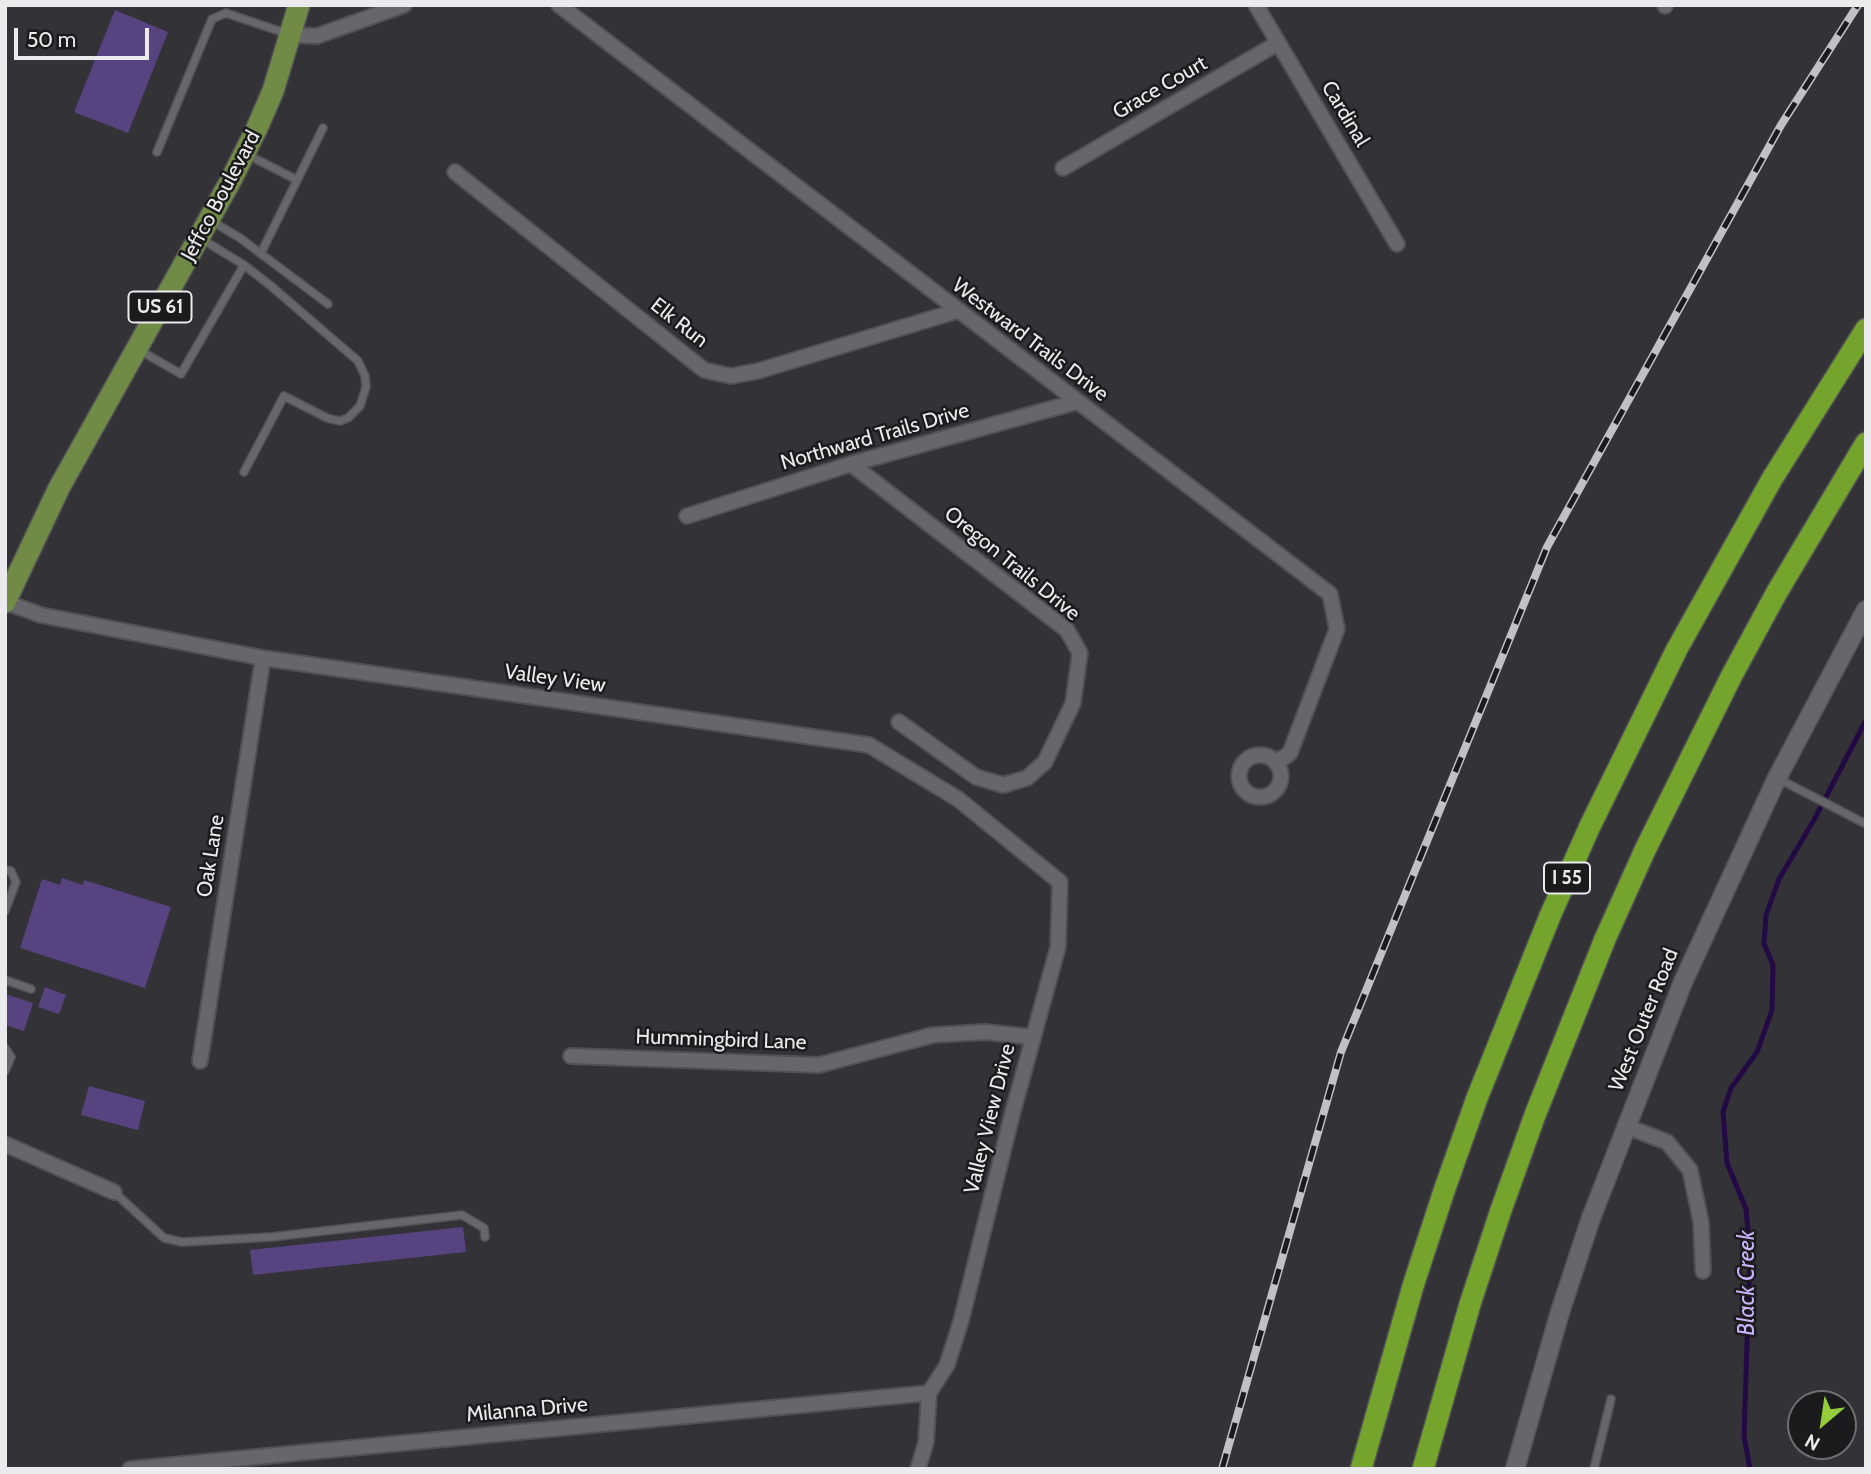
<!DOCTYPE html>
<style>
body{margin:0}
#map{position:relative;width:1871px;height:1474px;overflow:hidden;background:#333237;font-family:Cabin,sans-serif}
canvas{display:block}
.frame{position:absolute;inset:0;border:7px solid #ebebee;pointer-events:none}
.north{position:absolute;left:1787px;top:1390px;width:70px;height:70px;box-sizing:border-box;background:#1b1a1c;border:2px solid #6e6e70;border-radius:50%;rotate:209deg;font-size:19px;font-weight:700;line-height:28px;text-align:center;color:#ebebee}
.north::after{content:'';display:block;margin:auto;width:24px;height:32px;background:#94cc3c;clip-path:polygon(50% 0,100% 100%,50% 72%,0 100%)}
.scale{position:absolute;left:14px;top:28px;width:135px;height:32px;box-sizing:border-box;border:4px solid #ebebee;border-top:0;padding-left:9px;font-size:21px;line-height:24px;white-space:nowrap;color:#ebebee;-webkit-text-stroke:5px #1b1a1c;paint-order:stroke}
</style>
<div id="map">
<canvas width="1871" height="1474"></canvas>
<div class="frame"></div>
<div class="north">N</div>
<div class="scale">50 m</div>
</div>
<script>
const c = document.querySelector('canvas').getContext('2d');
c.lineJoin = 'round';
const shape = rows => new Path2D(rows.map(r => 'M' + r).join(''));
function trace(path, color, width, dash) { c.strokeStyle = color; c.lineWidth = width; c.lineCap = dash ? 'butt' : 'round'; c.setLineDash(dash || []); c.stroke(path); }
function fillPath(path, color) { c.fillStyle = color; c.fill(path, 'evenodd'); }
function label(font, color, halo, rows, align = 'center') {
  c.font = font + ' Cabin,sans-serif'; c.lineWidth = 5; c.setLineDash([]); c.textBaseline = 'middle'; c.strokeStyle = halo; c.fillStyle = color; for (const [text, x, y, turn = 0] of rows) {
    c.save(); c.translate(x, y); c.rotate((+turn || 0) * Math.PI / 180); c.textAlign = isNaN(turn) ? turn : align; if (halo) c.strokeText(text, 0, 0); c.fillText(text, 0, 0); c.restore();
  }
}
trace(shape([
 [1750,1469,1744,1436,1750,1253,1746,1209,1727,1163,1723,1112,1731,1088,1757,1052,1772,1010,1773,965,1764,944,1766,915,1779,879,1814,820,1866,720]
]), '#230a44', 5);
fillPath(shape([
 [115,10,168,32,128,133,74,112],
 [62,878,83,885,84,880,171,907,145,988,20,948,42,879,60,885],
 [45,987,66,995,59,1014,38,1007],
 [5,994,33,1003,24,1031,5,1025],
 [89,1086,145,1101,138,1130,81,1115],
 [463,1227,466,1252,253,1275,250,1250]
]), '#574380');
const service = shape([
 [157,152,212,19,226,13,288,34],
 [248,155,297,180],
 [210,220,240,238,328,304],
 [261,253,323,128],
 [244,265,271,286,358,361,365,376,366,387,360,406,348,418,340,421,327,418,284,396,244,472],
 [139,350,181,374,244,265,200,238],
 [1777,778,1866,824],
 [5,870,11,871,16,882,5,911],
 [5,980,31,989],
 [5,1048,11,1057,5,1071],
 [114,1192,164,1238,182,1242,271,1237,462,1215,484,1228,485,1237],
 [1594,1469,1611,1399]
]);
const minor = shape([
 [559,5,1330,594,1337,629,1290,753,1276,763],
 [1256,5,1397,244],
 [1665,5,1665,6],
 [292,35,317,36,404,5],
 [1063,168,1278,43],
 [455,172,704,370,731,376,758,371,957,311],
 [851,464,1067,630,1080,653,1073,703,1045,762,1027,778,1003,785,976,777,899,722],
 [687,516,851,464,1076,402],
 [5,602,41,615,263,658,869,745,958,799,1060,882,1058,947,1012,1115,961,1321,947,1365,929,1393],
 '1239 776a21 21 0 1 1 42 0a21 21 0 1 1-42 0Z',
 [571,1056,819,1065,933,1035,985,1032,1033,1037],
 [200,1061,263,658],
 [1625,1126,1667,1142,1690,1170,1701,1222,1703,1271],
 [5,1144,114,1192],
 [130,1469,929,1393],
 [918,1469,926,1442,929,1393]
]);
const tertiary = shape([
 [1515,1469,1560,1312,1591,1218,1683,982,1777,778,1866,610]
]);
const primary = shape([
 [5,602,59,488,231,180,257,128,273,91,299,5]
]);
const motorway = shape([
 [1361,1469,1413,1286,1444,1191,1477,1098,1550,916,1590,826,1677,649,1772,479,1866,329],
 [1423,1469,1470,1304,1501,1210,1535,1115,1605,939,1645,850,1732,675,1777,592,1866,443]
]);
trace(service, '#515054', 10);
trace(minor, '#515054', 18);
trace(tertiary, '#515054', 21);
trace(primary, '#515054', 24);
trace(motorway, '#515054', 24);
trace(service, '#67666b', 7);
trace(minor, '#67666b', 14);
trace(tertiary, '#67666b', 18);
trace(primary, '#6f8b45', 21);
trace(motorway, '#75a42c', 21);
const rail = shape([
 [1222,1469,1341,1052,1547,547,1781,125,1858,5]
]);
trace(rail, '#c1c1c5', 8);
trace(rail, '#1b1a1c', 5, [16]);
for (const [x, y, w] of [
 [160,307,63],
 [1567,878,46]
]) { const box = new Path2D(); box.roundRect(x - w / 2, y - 15.5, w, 31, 5); c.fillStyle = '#1b1a1c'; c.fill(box); trace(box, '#ebebee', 2); }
label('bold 19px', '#ebebee', null, [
 ["US 61",160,307],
 ["I 55",1567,878]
]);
label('21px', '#ebebee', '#1b1a1c', [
 ["Grace Court",1160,88,-30],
 ["Cardinal",1345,114,59],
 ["Jeffco Boulevard",221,196,-62],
 ["Elk Run",679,323,38],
 ["Westward Trails Drive",1030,340,37],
 ["Northward Trails Drive",875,437,-16],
 ["Oregon Trails Drive",1012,564,39],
 ["Valley View",555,679,8],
 ["Oak Lane",211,856,-81],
 ["West Outer Road",1644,1020,-68],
 ["Hummingbird Lane",721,1040,2],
 ["Valley View Drive",990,1119,-76],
 ["Milanna Drive",527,1410,-5]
]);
label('italic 23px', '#c8b3fc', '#1b1a1c', [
 ["Black Creek",1747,1283,-90]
]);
</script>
